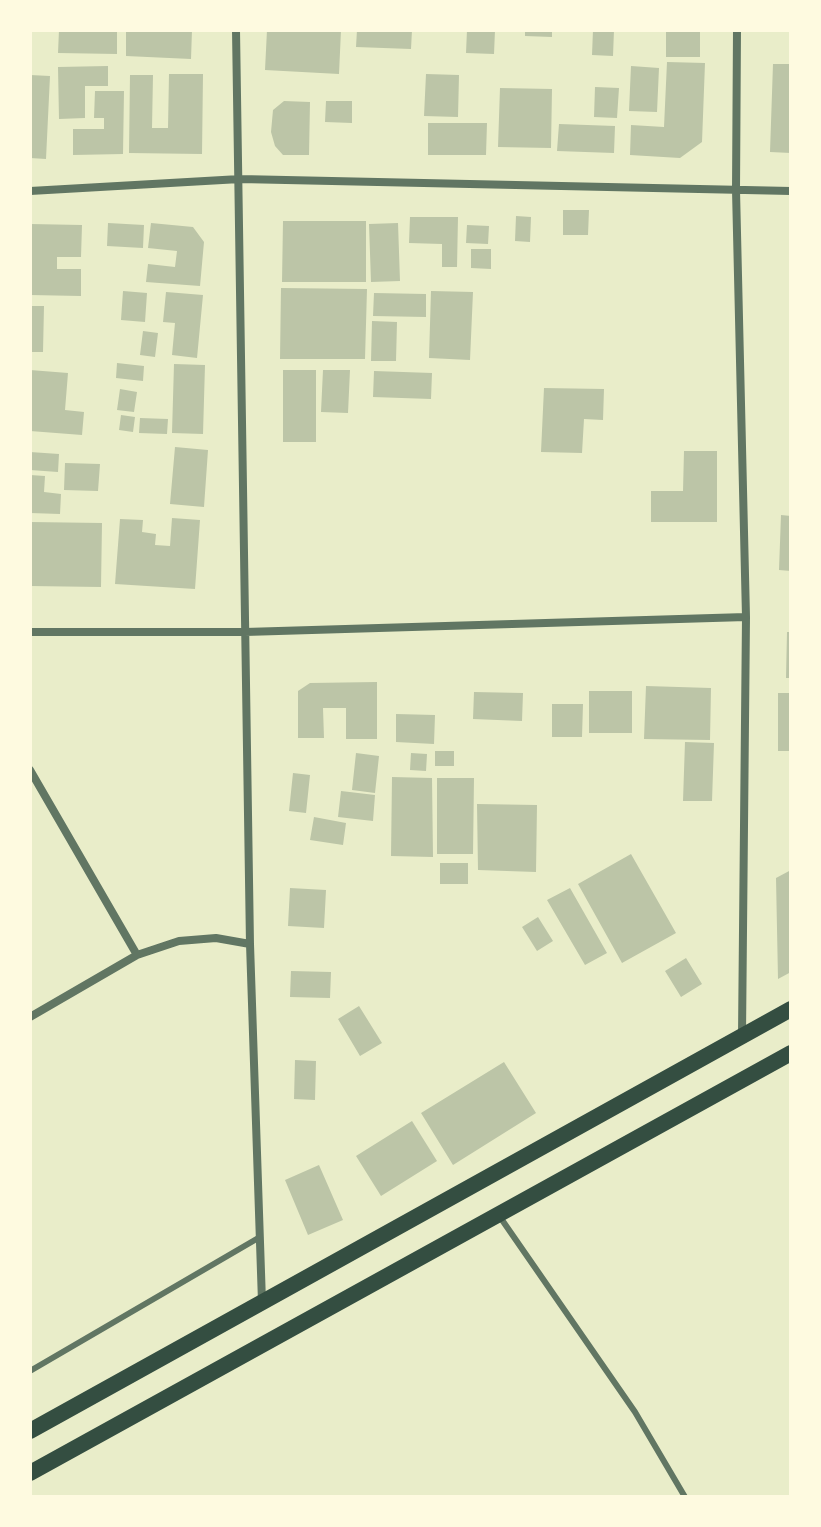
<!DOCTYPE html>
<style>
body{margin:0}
#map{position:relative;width:821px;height:1527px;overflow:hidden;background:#e9edc9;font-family:"IBM Plex Sans",sans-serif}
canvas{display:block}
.frame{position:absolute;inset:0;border:32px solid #fefae0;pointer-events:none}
</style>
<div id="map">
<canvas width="821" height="1527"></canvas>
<div class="frame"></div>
</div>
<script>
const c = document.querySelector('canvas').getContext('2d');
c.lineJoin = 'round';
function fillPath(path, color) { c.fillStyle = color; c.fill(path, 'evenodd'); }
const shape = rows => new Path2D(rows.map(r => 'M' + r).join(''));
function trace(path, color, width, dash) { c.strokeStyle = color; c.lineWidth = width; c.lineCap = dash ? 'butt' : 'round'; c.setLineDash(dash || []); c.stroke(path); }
fillPath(shape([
 [59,30,117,30,117,54,58,53],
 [126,30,192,30,191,59,126,56],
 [267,30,341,30,339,74,265,70],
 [357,30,412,30,411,49,356,47],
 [467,30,495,30,494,54,466,53],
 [525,30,552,30,552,37,525,36],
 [593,30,614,30,613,56,592,55],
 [666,30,700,30,700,57,666,57],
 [667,62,705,63,702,142,680,158,630,155,631,125,664,127],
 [773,64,791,64,791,153,770,152],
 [108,66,108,86,85,86,85,118,59,119,58,67],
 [631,66,659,68,657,112,629,111],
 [169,74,203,74,202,154,129,153,130,75,153,75,152,128,168,128],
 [426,74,459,75,458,117,424,116],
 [30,75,50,76,46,159,30,158],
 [595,87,619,88,617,118,594,117],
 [500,88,552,89,551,148,498,147],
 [95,91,124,91,123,154,73,155,73,129,104,129,104,118,94,118],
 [284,101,310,102,309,155,283,155,275,146,271,132,273,110],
 [326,101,352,101,352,123,325,122],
 [428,123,487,123,486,155,428,155],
 [559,124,615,126,614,153,557,151],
 [563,210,589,210,588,235,563,235],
 [516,216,531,217,530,242,515,241],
 [410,217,458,217,457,267,442,267,442,244,409,243],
 [283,221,366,221,366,282,282,282],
 [108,223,144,225,143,248,107,246],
 [151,223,193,227,204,242,200,286,146,282,148,264,175,267,177,251,148,248],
 [398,223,400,281,371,282,369,224],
 [30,224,82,225,81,257,57,257,57,269,81,269,81,296,30,295],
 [467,225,489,226,488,244,466,243],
 [471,249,491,249,491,269,471,268],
 [281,288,367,289,365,359,280,359],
 [123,291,147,293,145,322,121,320],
 [431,291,473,292,470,360,429,358],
 [166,292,203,295,197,358,172,355,175,323,163,322],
 [374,293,426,294,426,317,373,316],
 [30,306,44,306,43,352,30,352],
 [372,321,397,322,396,361,371,361],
 [143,331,158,333,155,357,140,355],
 [117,363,144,366,143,381,116,378],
 [174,364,205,365,203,434,172,433],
 [30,370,68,373,65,410,84,412,82,435,30,431],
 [283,370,316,370,316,442,283,442],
 [323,370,350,370,348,413,321,412],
 [374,371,432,373,431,399,373,397],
 [544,388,604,389,603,420,584,419,582,453,541,452],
 [120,389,137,392,134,412,117,410],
 [121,415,135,417,133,432,119,430],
 [140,418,168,419,167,434,139,433],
 [175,447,208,450,204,507,170,504],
 [684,451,717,451,717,522,651,522,651,491,683,491],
 [30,452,59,454,58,472,30,470],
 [65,463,100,464,98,491,64,490],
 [30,475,45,476,44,492,61,494,60,514,30,513],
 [781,515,791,516,791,571,779,570],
 [172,518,200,520,195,589,115,584,120,519,143,520,142,532,156,534,155,545,170,546],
 [30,522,102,523,101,587,30,586],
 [787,632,791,632,791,678,786,678],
 [377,682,377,739,346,739,346,708,323,708,324,738,298,738,298,691,310,683],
 [646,686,711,688,710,740,644,739],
 [589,691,632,691,632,733,589,733],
 [474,692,523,693,522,721,473,719],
 [778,693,791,693,791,751,778,751],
 [552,704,583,704,582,737,552,737],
 [396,714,435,715,434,744,396,742],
 [685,742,714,743,712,801,683,801],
 [435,751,454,751,454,766,435,766],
 [356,753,379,756,375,793,352,790],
 [411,753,427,754,426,771,410,770],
 [293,773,310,775,306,813,289,811],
 [392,777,432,778,433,857,391,856],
 [437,778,474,778,473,854,437,854],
 [341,791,375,795,373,821,338,817],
 [477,804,537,805,536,872,478,870],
 [314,817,346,823,343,845,310,840],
 [631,854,676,933,622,963,578,884],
 [440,863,468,863,468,884,440,884],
 [791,870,791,972,778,979,776,878],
 [290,888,326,890,324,928,288,926],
 [570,888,607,953,585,965,547,900],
 [538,917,553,941,537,951,522,927],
 [686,958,702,984,681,997,665,971],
 [291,971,331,972,330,998,290,997],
 [359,1006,382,1043,360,1056,338,1019],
 [295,1060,316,1061,315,1100,294,1099],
 [504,1062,536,1113,453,1165,421,1113],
 [412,1121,437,1161,381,1196,356,1156],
 [319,1165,343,1220,308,1235,285,1180]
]), '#bcc5a7');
trace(shape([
 [500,1217,635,1412,685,1497],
 [30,1371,260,1237]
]), '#617663', 6);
trace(shape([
 [236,30,250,944,262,1302],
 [737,30,736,190,746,617,742,1035],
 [30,191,240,179,791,191],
 [30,632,245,632,746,617],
 [30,770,137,955],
 [30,1017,137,955,179,941,216,938,250,944]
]), '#617663', 8);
trace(shape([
 [30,1431,791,1009],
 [30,1473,791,1053]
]), '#344e41', 16);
</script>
